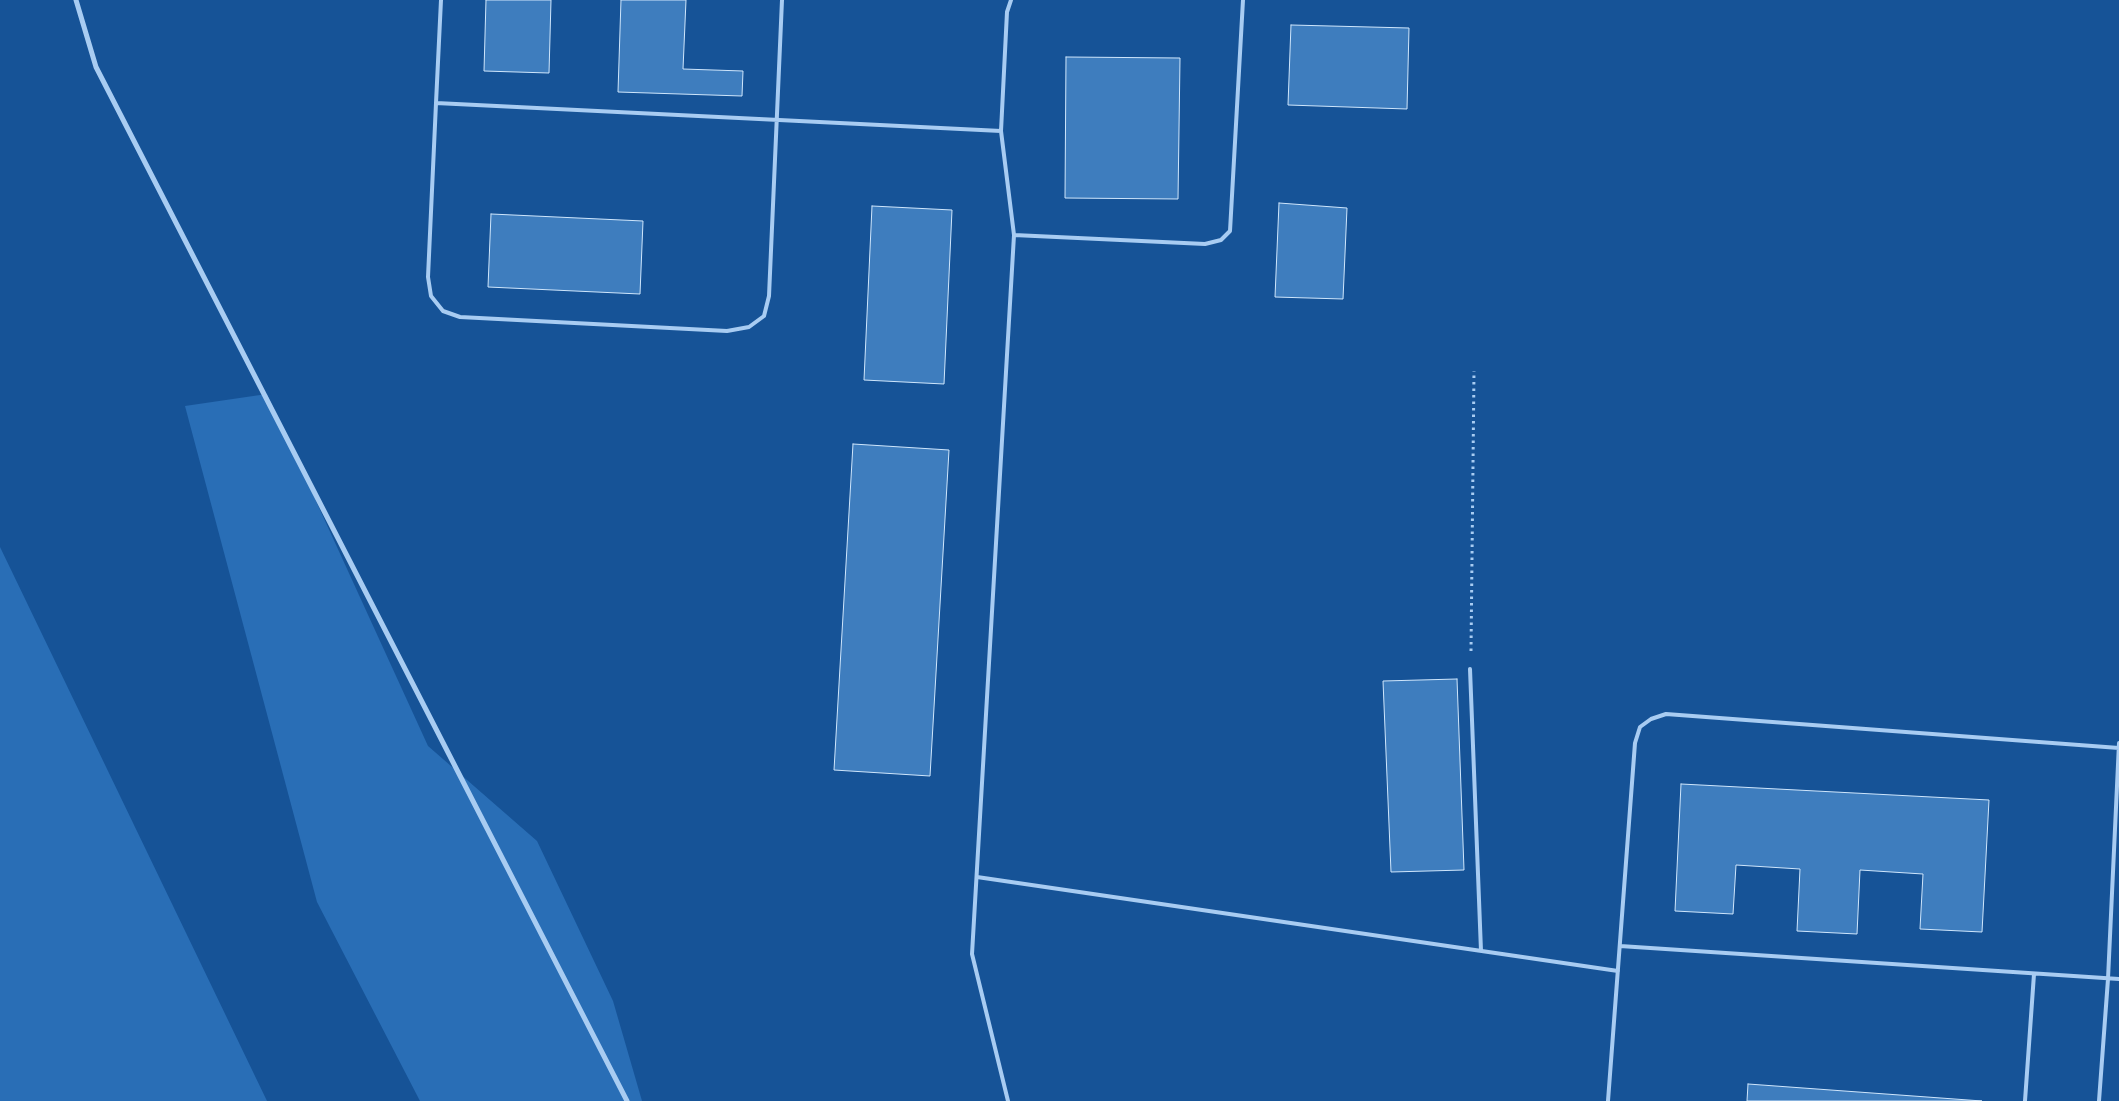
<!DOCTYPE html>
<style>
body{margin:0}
canvas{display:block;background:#165397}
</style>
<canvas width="2119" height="1101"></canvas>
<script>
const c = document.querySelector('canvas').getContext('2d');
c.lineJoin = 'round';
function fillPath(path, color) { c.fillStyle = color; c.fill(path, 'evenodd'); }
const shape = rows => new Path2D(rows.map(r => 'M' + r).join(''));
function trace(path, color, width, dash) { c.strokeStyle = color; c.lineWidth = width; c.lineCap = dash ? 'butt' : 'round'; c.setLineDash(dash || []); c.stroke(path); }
fillPath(shape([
 [267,394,428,746,537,841,613,1001,642,1101,420,1101,317,902,185,406],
 [0,547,267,1101,0,1101]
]), '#296eb6');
const building = shape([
 [486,0,551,0,549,73,484,71,486,0],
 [621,0,686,0,683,69,743,71,742,96,618,92,621,0],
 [1291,25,1409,28,1407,109,1288,105,1291,25],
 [1066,57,1180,58,1178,199,1065,198,1066,57],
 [1279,203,1347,208,1343,299,1275,297,1279,203],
 [872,206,952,210,944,384,864,380,872,206],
 [491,214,643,221,640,294,488,287,491,214],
 [853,444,949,450,930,776,834,770,853,444],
 [1457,679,1464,870,1391,872,1383,681,1457,679],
 [1681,784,1989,800,1982,932,1920,929,1923,874,1860,870,1857,934,1797,931,1800,869,1736,865,1733,914,1675,911,1681,784],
 [1748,1084,1982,1101,1747,1101,1748,1084]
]);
fillPath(building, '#3e7dbe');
trace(building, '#cfe6fc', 1);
trace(shape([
 [1471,651,1474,371]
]), '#a8ccf2', 3, [2.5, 4]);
trace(shape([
 [441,0,436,103,1001,131],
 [436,103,428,277,431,296,443,311,460,317,727,331,749,327,764,316,769,296,782,0],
 [1014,235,1205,244,1221,240,1230,231,1243,0],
 [1470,669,1481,951],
 [977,877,1618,971],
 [1620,946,2119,979],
 [1008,1101,972,954,1014,235,1001,131,1007,12,1011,0],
 [1608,1101,1635,743,1640,727,1651,719,1666,714,2119,748],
 [2025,1101,2034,974],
 [2099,1101,2108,979,2119,743]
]), '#a8ccf2', 4);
trace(shape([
 [76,0,96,67,627,1101]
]), '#a8ccf2', 5);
</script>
